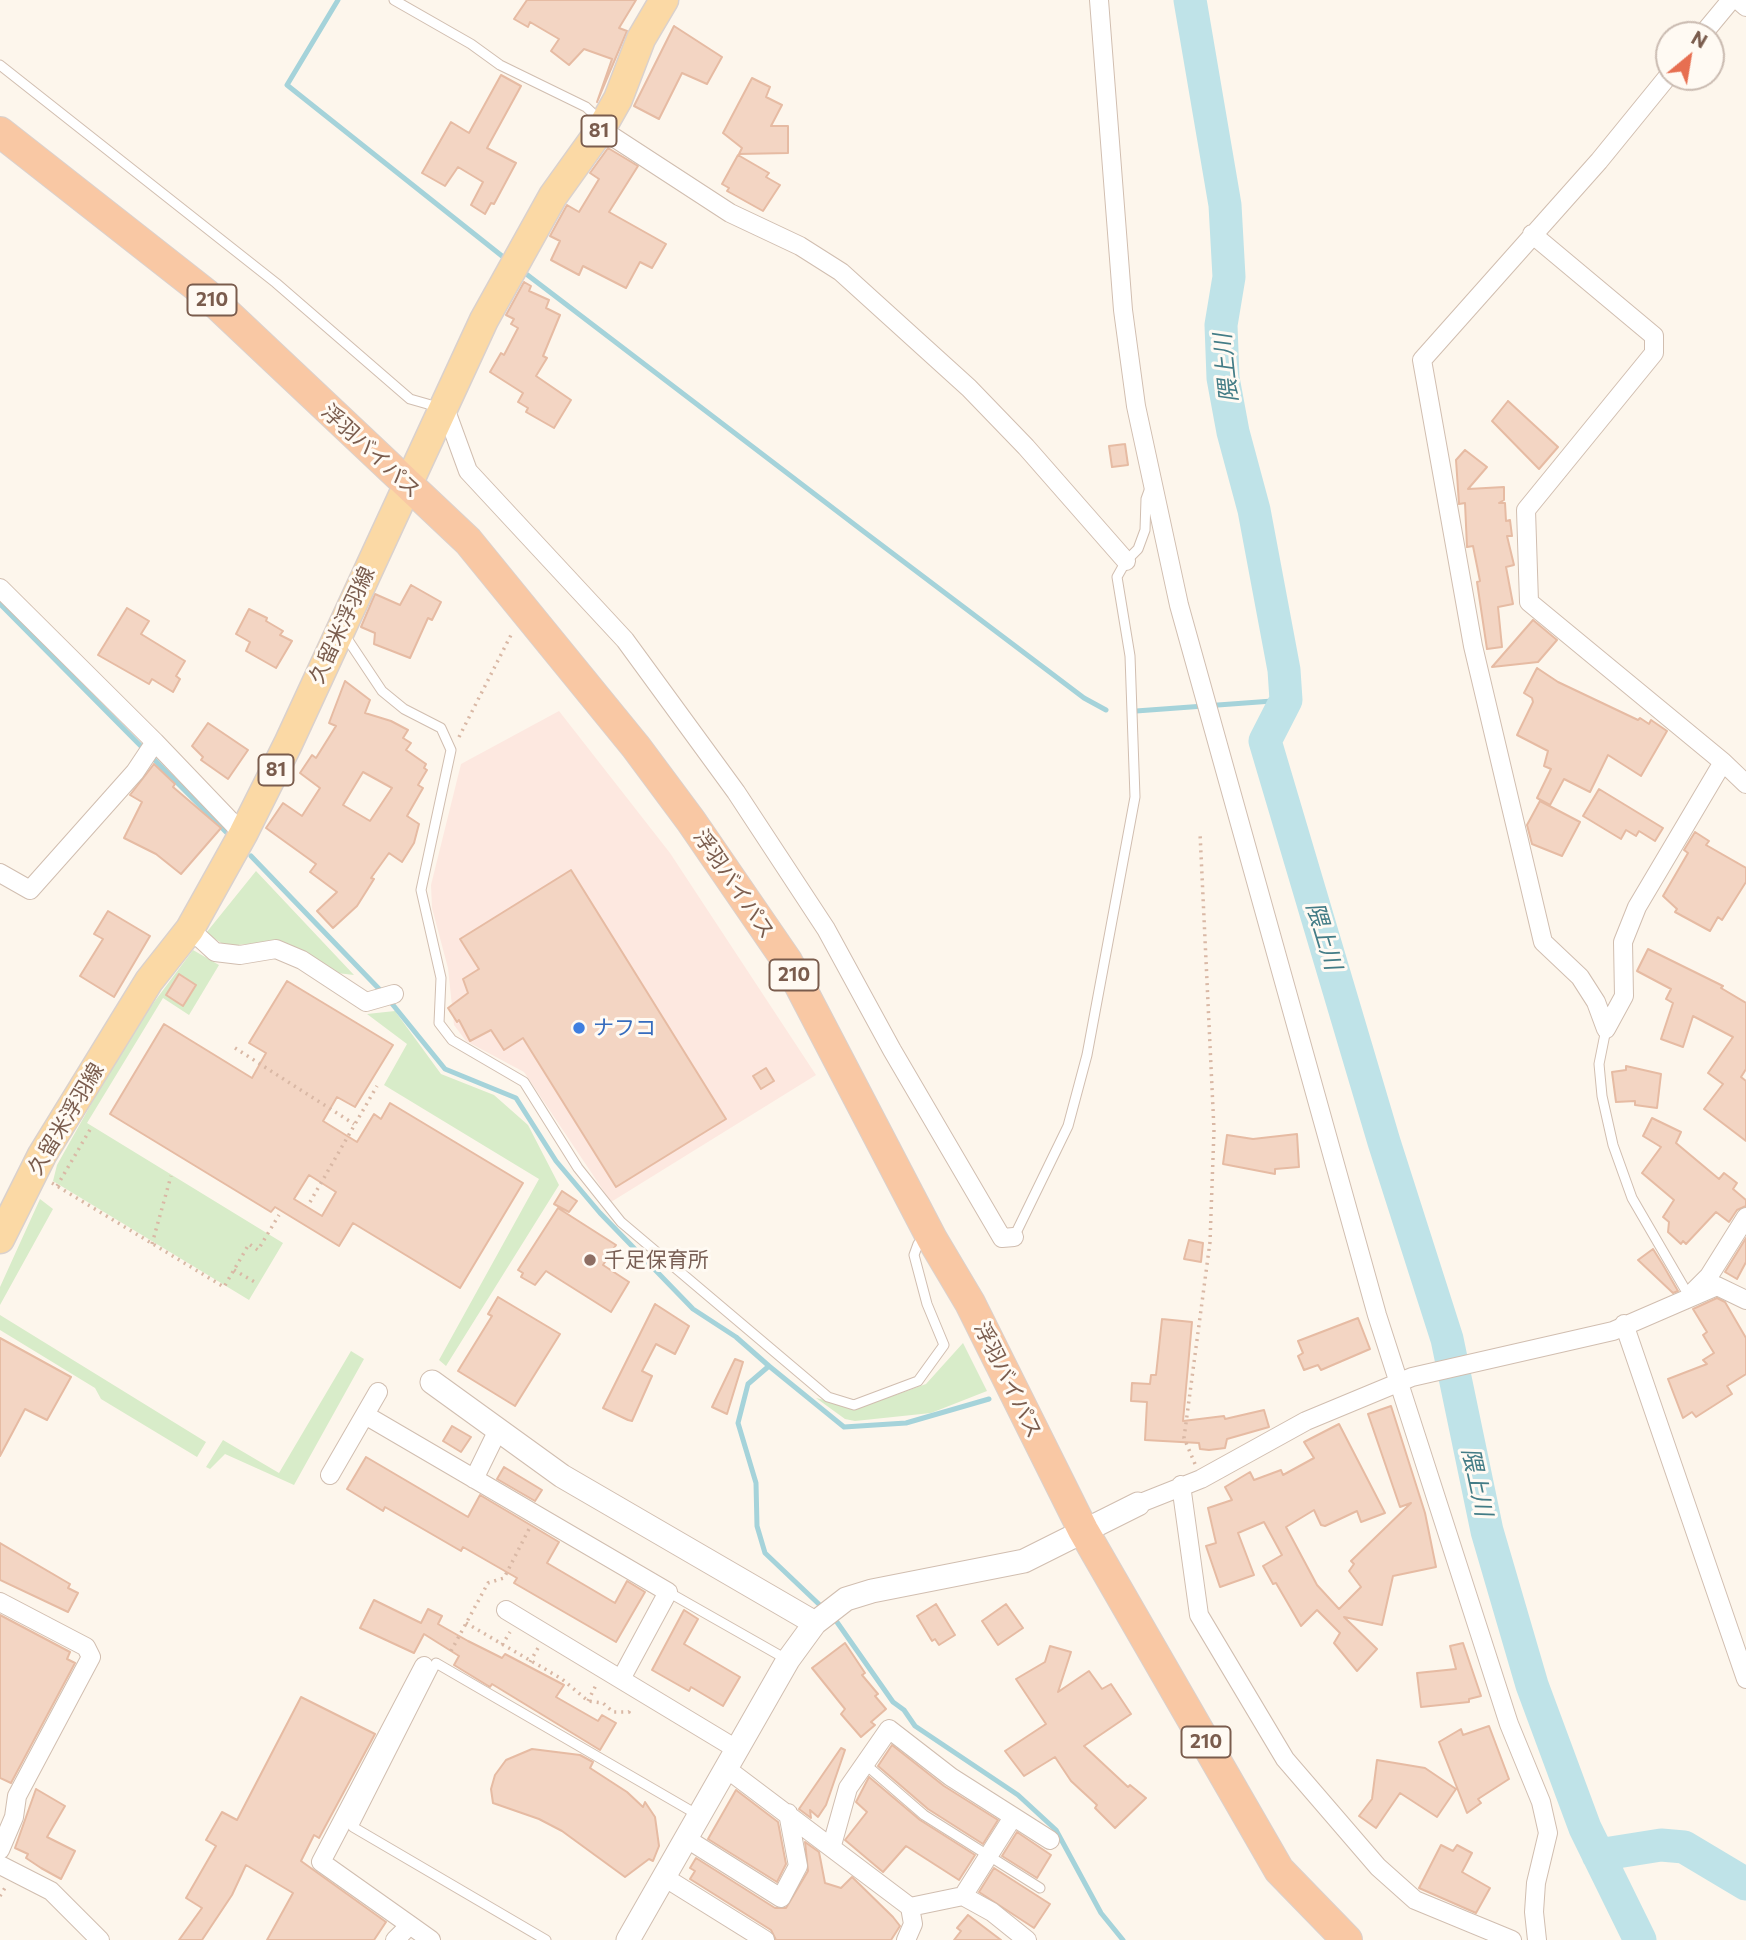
<!DOCTYPE html>
<meta charset="utf-8">
<style>
body{margin:0}
#map{position:relative;width:1746px;height:1940px;overflow:hidden;background:#fdf6ec;font-family:Commissioner,sans-serif}
canvas{display:block}
.north{position:absolute;left:1655px;top:21px;width:70px;height:70px;box-sizing:border-box;background:#fffaf3;border:2px solid #cabbb1;border-radius:50%;rotate:30deg;font-size:19px;font-weight:700;line-height:28px;text-align:center;color:#7a5c4d}
.north::after{content:'';display:block;margin:auto;width:24px;height:32px;background:#e76f51;clip-path:polygon(50% 0,100% 100%,50% 72%,0 100%)}
</style>
<div id="map">
<canvas width="1746" height="1940"></canvas>
<div class="north">N</div>
</div>
<script>
const c = document.querySelector('canvas').getContext('2d');
c.lineJoin = 'round';
function fillPath(path, color) { c.fillStyle = color; c.fill(path, 'evenodd'); }
const shape = rows => new Path2D(rows.map(r => 'M' + r).join(''));
function trace(path, color, width, dash) { c.strokeStyle = color; c.lineWidth = width; c.lineCap = dash ? 'butt' : 'round'; c.setLineDash(dash || []); c.stroke(path); }
function label(font, color, halo, rows, align = 'center') {
  c.font = font + ' Commissioner,"Noto Sans JP",sans-serif'; c.lineWidth = 6; c.setLineDash([]); c.textBaseline = 'middle'; c.strokeStyle = halo; c.fillStyle = color; for (const [text, x, y, turn = 0] of rows) {
    c.save(); c.translate(x, y); c.rotate((+turn || 0) * Math.PI / 180); c.textAlign = isNaN(turn) ? turn : align; if (halo) c.strokeText(text, 0, 0); c.fillText(text, 0, 0); c.restore();
  }
}
fillPath(shape([
 [559,711,670,853,816,1075,611,1202,524,1072,466,1041,454,1025,448,968,432,908,431,885,461,764]
]), '#fde8e0');
fillPath(shape([
 [256,871,354,975,337,973,280,941,226,946,206,933],
 [193,950,219,965,189,1015,163,998,87,1123,283,1243,249,1300,53,1181,57,1165,131,1033],
 [395,1011,441,1074,494,1095,528,1125,559,1185,446,1366,439,1360,539,1179,384,1085,407,1044,367,1014],
 [40,1199,53,1209,0,1305,0,1287],
 [0,1315,206,1442,197,1457,101,1399,95,1388,0,1330],
 [963,1343,987,1391,931,1413,855,1421,845,1419,816,1398,859,1408,926,1384],
 [351,1351,364,1359,294,1485,225,1454,210,1469,206,1467,223,1440,279,1473]
]), '#d8ecc9');
trace(shape([
 [338,0,287,85,507,260],
 [521,270,863,531,1084,698,1106,710],
 [0,604,231,837],
 [1136,711,1286,700],
 [251,856,383,993],
 [389,1000,445,1069,516,1098,556,1161,600,1213,693,1309,736,1337,769,1366,748,1384,738,1423,756,1483,757,1526,765,1553,824,1609],
 [769,1366,844,1427,906,1423,989,1399],
 [832,1615,893,1702,904,1710,915,1726,1018,1795,1056,1830,1101,1913,1123,1940]
]), '#a5d3da', 5);
trace(shape([
 [1190,0,1225,205,1229,277,1221,325,1223,378,1233,432,1254,510,1284,670,1286,700,1265,741,1384,1142,1447,1339,1487,1531,1532,1685,1585,1828,1640,1940],
 [1598,1855,1661,1845,1684,1847,1746,1884]
]), '#bfe3e8', 33);
const building = shape([
 [527,0,636,0,619,28,627,31,597,102,612,59,584,49,569,65,551,51,559,39,530,22,528,27,514,19,527,0],
 [674,26,722,57,707,84,682,73,659,119,634,106,674,26],
 [501,75,521,86,487,148,516,163,494,204,491,203,485,214,471,205,483,182,458,167,445,186,422,173,451,122,469,133,501,75],
 [752,78,770,87,766,97,782,105,771,126,788,126,788,153,739,154,742,148,723,133,752,78],
 [608,148,638,166,609,212,666,244,652,268,640,262,626,288,583,266,579,275,551,260,560,241,550,236,567,205,579,212,599,179,590,173,608,148],
 [738,155,769,173,766,177,780,185,763,211,727,191,729,188,722,184,738,155],
 [524,282,531,286,529,291,549,300,546,308,560,315,543,356,547,358,536,376,571,400,554,428,526,412,528,408,518,402,523,393,490,372,501,353,504,355,518,328,511,324,514,319,506,315,524,282],
 [1508,401,1558,447,1539,469,1492,421,1508,401],
 [1125,444,1128,465,1112,467,1109,446,1125,444],
 [1465,450,1487,467,1468,489,1504,487,1504,500,1499,503,1505,503,1506,521,1510,520,1512,536,1507,536,1514,565,1506,567,1513,604,1498,607,1502,647,1487,649,1477,582,1480,581,1473,546,1467,547,1465,503,1459,504,1456,460,1465,450],
 [411,585,441,602,432,620,428,618,410,658,374,644,375,633,361,627,375,594,400,605,411,585],
 [127,608,149,621,141,634,185,661,176,676,180,679,173,692,152,679,149,684,98,655,127,608],
 [249,609,267,618,266,621,283,631,280,635,292,641,276,668,246,651,250,642,236,634,249,609],
 [1533,620,1557,640,1538,662,1492,667,1533,620],
 [1537,668,1558,682,1638,720,1640,718,1649,724,1651,720,1667,731,1641,776,1608,755,1590,792,1564,779,1550,805,1537,798,1551,769,1544,766,1548,751,1517,735,1533,702,1532,698,1524,693,1537,668],
 [345,681,370,700,365,713,391,721,408,730,403,738,411,743,406,750,426,764,424,768,427,770,418,785,423,788,407,816,419,824,414,843,402,862,389,853,371,878,374,879,357,906,333,928,317,911,337,892,310,872,316,864,266,828,283,803,302,816,320,788,300,773,312,755,316,758,336,726,329,723,345,681],
 [363,772,392,788,370,821,343,805,363,772],
 [208,723,248,750,228,779,201,760,203,757,192,746,208,723],
 [154,764,175,784,173,787,221,828,181,874,156,854,124,838,142,802,130,795,154,764],
 [1599,789,1663,828,1655,841,1639,831,1636,836,1626,830,1621,839,1583,816,1599,789],
 [1540,801,1580,822,1562,856,1532,844,1527,825,1540,801],
 [1695,832,1709,841,1706,845,1746,868,1746,882,1722,920,1718,917,1710,931,1675,912,1677,909,1663,896,1688,853,1684,850,1695,832],
 [571,870,726,1119,616,1187,523,1038,504,1050,491,1030,470,1041,459,1020,457,1022,448,1008,468,993,463,979,479,969,460,939,571,870],
 [108,911,150,936,114,997,80,976,103,939,94,934,108,911],
 [1648,949,1723,986,1721,988,1746,1003,1746,1069,1741,1077,1746,1081,1746,1141,1704,1109,1723,1084,1708,1073,1733,1037,1693,1016,1683,1047,1661,1039,1673,1003,1666,999,1671,989,1637,971,1648,949],
 [179,974,196,985,183,1006,166,995,179,974],
 [287,981,393,1045,355,1107,337,1097,323,1121,357,1142,374,1114,381,1119,390,1103,523,1183,460,1288,353,1223,339,1246,275,1207,271,1212,110,1114,164,1024,252,1078,266,1053,249,1043,287,981],
 [309,1175,336,1192,322,1216,294,1199,309,1175],
 [1626,1066,1661,1074,1657,1108,1635,1105,1635,1101,1616,1102,1612,1072,1626,1070,1626,1066],
 [766,1068,774,1081,761,1089,753,1076,766,1068],
 [1652,1118,1681,1132,1676,1143,1719,1179,1724,1173,1737,1183,1733,1189,1746,1200,1746,1206,1737,1210,1729,1222,1716,1212,1686,1244,1683,1241,1681,1244,1668,1232,1669,1222,1663,1217,1674,1200,1642,1173,1661,1147,1643,1136,1652,1118],
 [1297,1134,1299,1167,1275,1169,1275,1174,1223,1164,1227,1135,1253,1139,1297,1134],
 [562,1191,577,1201,569,1212,554,1204,562,1191],
 [558,1208,616,1245,603,1265,629,1282,611,1312,546,1271,535,1285,521,1277,523,1273,518,1270,558,1208],
 [1746,1238,1746,1262,1737,1279,1725,1272,1746,1238],
 [1189,1240,1203,1243,1201,1262,1184,1259,1189,1240],
 [1653,1249,1663,1265,1678,1291,1673,1293,1638,1260,1653,1249],
 [498,1297,560,1334,515,1406,458,1371,492,1316,488,1314,498,1297],
 [1717,1298,1725,1302,1746,1338,1746,1374,1727,1386,1732,1394,1696,1417,1692,1412,1683,1418,1668,1379,1707,1364,1703,1360,1714,1353,1703,1335,1707,1332,1693,1309,1717,1298],
 [655,1304,689,1326,675,1354,656,1344,642,1371,652,1376,632,1421,628,1420,603,1408,655,1304],
 [1358,1318,1370,1349,1321,1370,1318,1365,1304,1370,1298,1356,1303,1353,1298,1341,1358,1318],
 [1162,1319,1192,1322,1183,1421,1224,1416,1225,1419,1264,1410,1269,1427,1227,1439,1225,1448,1209,1450,1200,1449,1199,1443,1145,1440,1147,1402,1131,1401,1132,1383,1150,1384,1151,1375,1156,1375,1162,1319],
 [0,1338,71,1377,47,1420,25,1409,0,1456,0,1338],
 [735,1359,743,1362,727,1414,712,1407,735,1359],
 [1391,1406,1425,1513,1436,1567,1393,1576,1382,1625,1344,1617,1377,1649,1357,1671,1334,1643,1340,1633,1317,1610,1301,1626,1276,1583,1273,1584,1263,1566,1282,1555,1264,1522,1238,1533,1254,1575,1220,1587,1206,1546,1216,1543,1208,1508,1232,1500,1225,1487,1250,1472,1254,1480,1281,1470,1283,1475,1314,1458,1304,1442,1339,1424,1385,1513,1361,1522,1357,1511,1325,1526,1321,1525,1314,1510,1286,1527,1317,1585,1339,1609,1361,1587,1349,1571,1354,1564,1351,1561,1411,1503,1400,1507,1368,1414,1391,1406],
 [452,1426,471,1437,461,1452,443,1441,452,1426],
 [366,1457,468,1517,480,1495,559,1542,547,1563,615,1603,627,1581,645,1592,616,1642,514,1583,517,1578,463,1547,461,1551,385,1507,383,1511,347,1489,366,1457],
 [504,1467,542,1490,535,1501,497,1479,504,1467],
 [0,1543,70,1584,68,1588,78,1593,68,1612,0,1580,0,1543],
 [374,1600,421,1623,428,1609,442,1616,438,1624,468,1641,502,1658,505,1654,564,1685,556,1697,598,1721,602,1715,616,1723,600,1750,492,1684,490,1687,454,1665,459,1656,424,1634,414,1653,360,1628,374,1600],
 [936,1604,955,1635,939,1645,935,1639,932,1641,917,1616,936,1604],
 [1006,1604,1023,1628,998,1645,982,1621,1006,1604],
 [684,1610,698,1619,684,1644,740,1677,723,1706,691,1687,689,1691,652,1670,684,1610],
 [0,1615,70,1652,67,1659,75,1663,11,1783,0,1778,0,1615],
 [845,1643,865,1673,862,1675,878,1694,875,1696,886,1709,871,1722,875,1725,861,1737,841,1714,845,1709,812,1668,845,1643],
 [1463,1643,1481,1696,1469,1699,1469,1702,1421,1707,1417,1673,1456,1669,1450,1646,1463,1643],
 [1050,1646,1071,1652,1058,1692,1089,1671,1102,1689,1111,1684,1131,1714,1084,1746,1128,1787,1130,1785,1146,1798,1115,1828,1095,1808,1097,1805,1071,1781,1055,1757,1024,1776,1005,1751,1046,1724,1016,1679,1045,1662,1050,1646],
 [301,1697,375,1734,319,1838,314,1835,301,1861,386,1922,374,1940,267,1940,293,1893,246,1865,232,1895,202,1940,179,1940,202,1908,186,1898,216,1846,206,1840,222,1812,237,1820,301,1697],
 [1489,1726,1509,1779,1478,1799,1481,1803,1467,1813,1439,1742,1461,1729,1463,1735,1489,1726],
 [892,1745,944,1786,998,1820,983,1844,928,1809,878,1766,892,1745],
 [841,1748,845,1750,826,1805,818,1817,810,1810,811,1818,799,1809,841,1748],
 [532,1749,580,1755,593,1762,590,1768,627,1792,643,1807,645,1802,655,1817,659,1846,653,1861,649,1859,625,1877,562,1831,539,1819,493,1803,491,1789,495,1775,506,1760,532,1749],
 [1377,1760,1425,1768,1456,1789,1437,1817,1400,1793,1376,1828,1359,1816,1372,1799,1377,1760],
 [869,1777,920,1820,975,1855,959,1880,906,1846,883,1872,845,1840,867,1812,856,1802,869,1777],
 [36,1789,65,1806,47,1837,75,1851,61,1879,41,1868,26,1858,28,1854,15,1848,36,1789],
 [736,1790,778,1822,786,1864,777,1882,708,1839,736,1790],
 [1017,1832,1051,1855,1037,1878,1002,1856,1017,1832],
 [805,1842,819,1852,825,1883,841,1888,852,1877,893,1917,900,1926,891,1940,776,1940,771,1930,690,1879,695,1871,690,1868,696,1858,775,1908,786,1908,808,1871,805,1842],
 [1441,1845,1453,1851,1457,1845,1472,1853,1462,1872,1490,1888,1476,1913,1419,1888,1441,1845],
 [994,1868,1050,1904,1034,1928,979,1892,994,1868],
 [968,1915,1001,1940,954,1940,961,1931,957,1928,968,1915]
]);
fillPath(building, '#f3d5c3');
trace(building, '#e6bba3', 2);
const service = shape([
 [394,0,471,44,500,65,586,107,600,120],
 [0,65,276,283,410,399,438,407],
 [344,634,382,691,404,709,441,728,451,750,421,890,441,978,439,1023,452,1040,524,1082,578,1168,621,1222,828,1397,854,1405,918,1381,944,1345,927,1304,914,1255,918,1244,926,1241],
 [1606,1029,1599,1064,1602,1096,1613,1145,1632,1198,1689,1296],
 [1014,1237,1068,1126,1087,1055,1135,797,1130,656,1117,577,1126,561,1138,549,1145,530,1146,499,1150,488],
 [668,1592,786,1659],
 [865,1764,924,1815,1040,1888],
 [546,1940,353,1827,436,1663,698,1815]
]);
const minor = shape([
 [1099,0,1123,310,1136,406,1179,605,1377,1315,1509,1724,1541,1802,1548,1833,1536,1883,1534,1912,1537,1940],
 [1738,0,1746,7],
 [1702,35,1731,0],
 [601,129,730,213,800,246,841,272,969,388,1026,447,1126,561],
 [1532,234,1654,336,1654,353,1526,510,1529,602,1723,762,1746,784],
 [445,408,468,471,625,640,736,792,826,929,892,1050,1002,1238,1014,1237],
 [0,588,155,742,243,834],
 [0,873,30,890,135,772,155,742],
 [190,929,215,952,240,955,276,949,302,960,366,1002,394,994],
 [1606,1029,1596,1002,1580,977,1543,942,1473,646,1422,360,1599,161,1669,75],
 [1606,1029,1624,996,1623,942,1637,907,1723,762],
 [1694,1291,1709,1276,1746,1217],
 [1624,1324,1746,1679],
 [367,1416,668,1592,621,1679],
 [330,1475,378,1392],
 [474,1479,498,1430],
 [1181,1485,1199,1615,1285,1759,1378,1867,1415,1900,1512,1940],
 [1138,1504,1201,1479,1306,1421,1412,1377,1613,1331,1717,1286,1746,1300],
 [0,1602,86,1647,91,1657,17,1796,14,1817,0,1850],
 [506,1610,738,1750],
 [727,1769,910,1907,913,1924,906,1940],
 [687,1839,781,1898,798,1866,788,1813],
 [832,1845,848,1788,889,1729,951,1777,1050,1840],
 [0,1865,51,1891,100,1940],
 [664,1877,765,1940],
 [963,1896,992,1912,1027,1940],
 [910,1907,963,1896,1013,1817],
 [410,1925,321,1862,424,1666],
 [395,1940,410,1925,431,1940]
]);
const tertiary = shape([
 [432,1382,562,1476,815,1623],
 [628,1940,788,1660,815,1623,846,1599,872,1591,1024,1561,1138,1504]
]);
const primary = shape([
 [0,1239,42,1155,149,981,190,929,243,834,288,744,484,320,553,196,601,129,618,99,641,39,664,0]
]);
const trunk = shape([
 [0,132,205,293,468,541,636,747,691,821,787,961,932,1239,970,1303,1083,1530,1279,1870,1347,1940]
]);
trace(service, '#d1beb0', 11);
trace(minor, '#d1beb0', 20);
trace(tertiary, '#d1beb0', 25);
trace(primary, '#dad1cd', 31);
trace(trunk, '#dad1cd', 32);
trace(shape([
 [459,737,512,633],
 [235,1048,354,1124],
 [52,1183,224,1287,249,1244,258,1250,279,1215],
 [57,1186,91,1128],
 [310,1202,377,1086],
 [152,1244,171,1176],
 [234,1270,258,1284],
 [1195,1464,1184,1438,1210,1242,1214,1130,1200,833],
 [466,1623,562,1679,588,1701,603,1703,613,1712,629,1712,632,1707],
 [502,1645,510,1632],
 [451,1651,488,1583,504,1578,529,1529],
 [530,1662,538,1648],
 [588,1701,597,1683],
 [0,1896,6,1886]
]), '#d9b8a5', 3.5, [2, 5]);
trace(service, '#fff', 9);
trace(minor, '#fff', 18);
trace(tertiary, '#fff', 23);
trace(primary, '#fbd9a5', 28);
trace(trunk, '#f9c8a4', 30);
for (const [x, y, r, color] of [
 [579,1028,7,"#3f7fe0"],
 [590,1260,7,"#8d6e63"]
]) { const dot = new Path2D(); dot.arc(x, y, r, 0, 2 * Math.PI); c.fillStyle = color; c.fill(dot); trace(dot, '#fffaf3', 2.5); }
for (const [x, y, w] of [
 [599,131,35],
 [212,300,49],
 [276,770,35],
 [794,975,49],
 [1206,1742,49]
]) { const box = new Path2D(); box.roundRect(x - w / 2, y - 15.5, w, 31, 5); c.fillStyle = '#fffaf3'; c.fill(box); trace(box, '#7a5c4d', 2); }
label('bold 19px', '#7a5c4d', null, [
 ["81",599,131],
 ["210",212,300],
 ["81",276,770],
 ["210",794,975],
 ["210",1206,1742]
]);
label('21px', '#7a5c4d', '#fffaf3', [
 ["浮羽バイパス",371,451,43],
 ["久留米浮羽線",342,625,-65],
 ["浮羽バイパス",734,884,56],
 ["久留米浮羽線",66,1119,-59],
 ["浮羽バイパス",1008,1380,64]
]);
label('21px', '#366cbe', '#fffaf3', [
 ["ナフコ",593,1028]
], 'left');
label('21px', '#785e54', '#fffaf3', [
 ["千足保育所",604,1260]
], 'left');
label('italic 23px', '#437c86', '#fffaf3', [
 ["隈上川",1226,368,-96],
 ["隈上川",1324,936,73],
 ["隈上川",1477,1482,78]
]);
</script>
